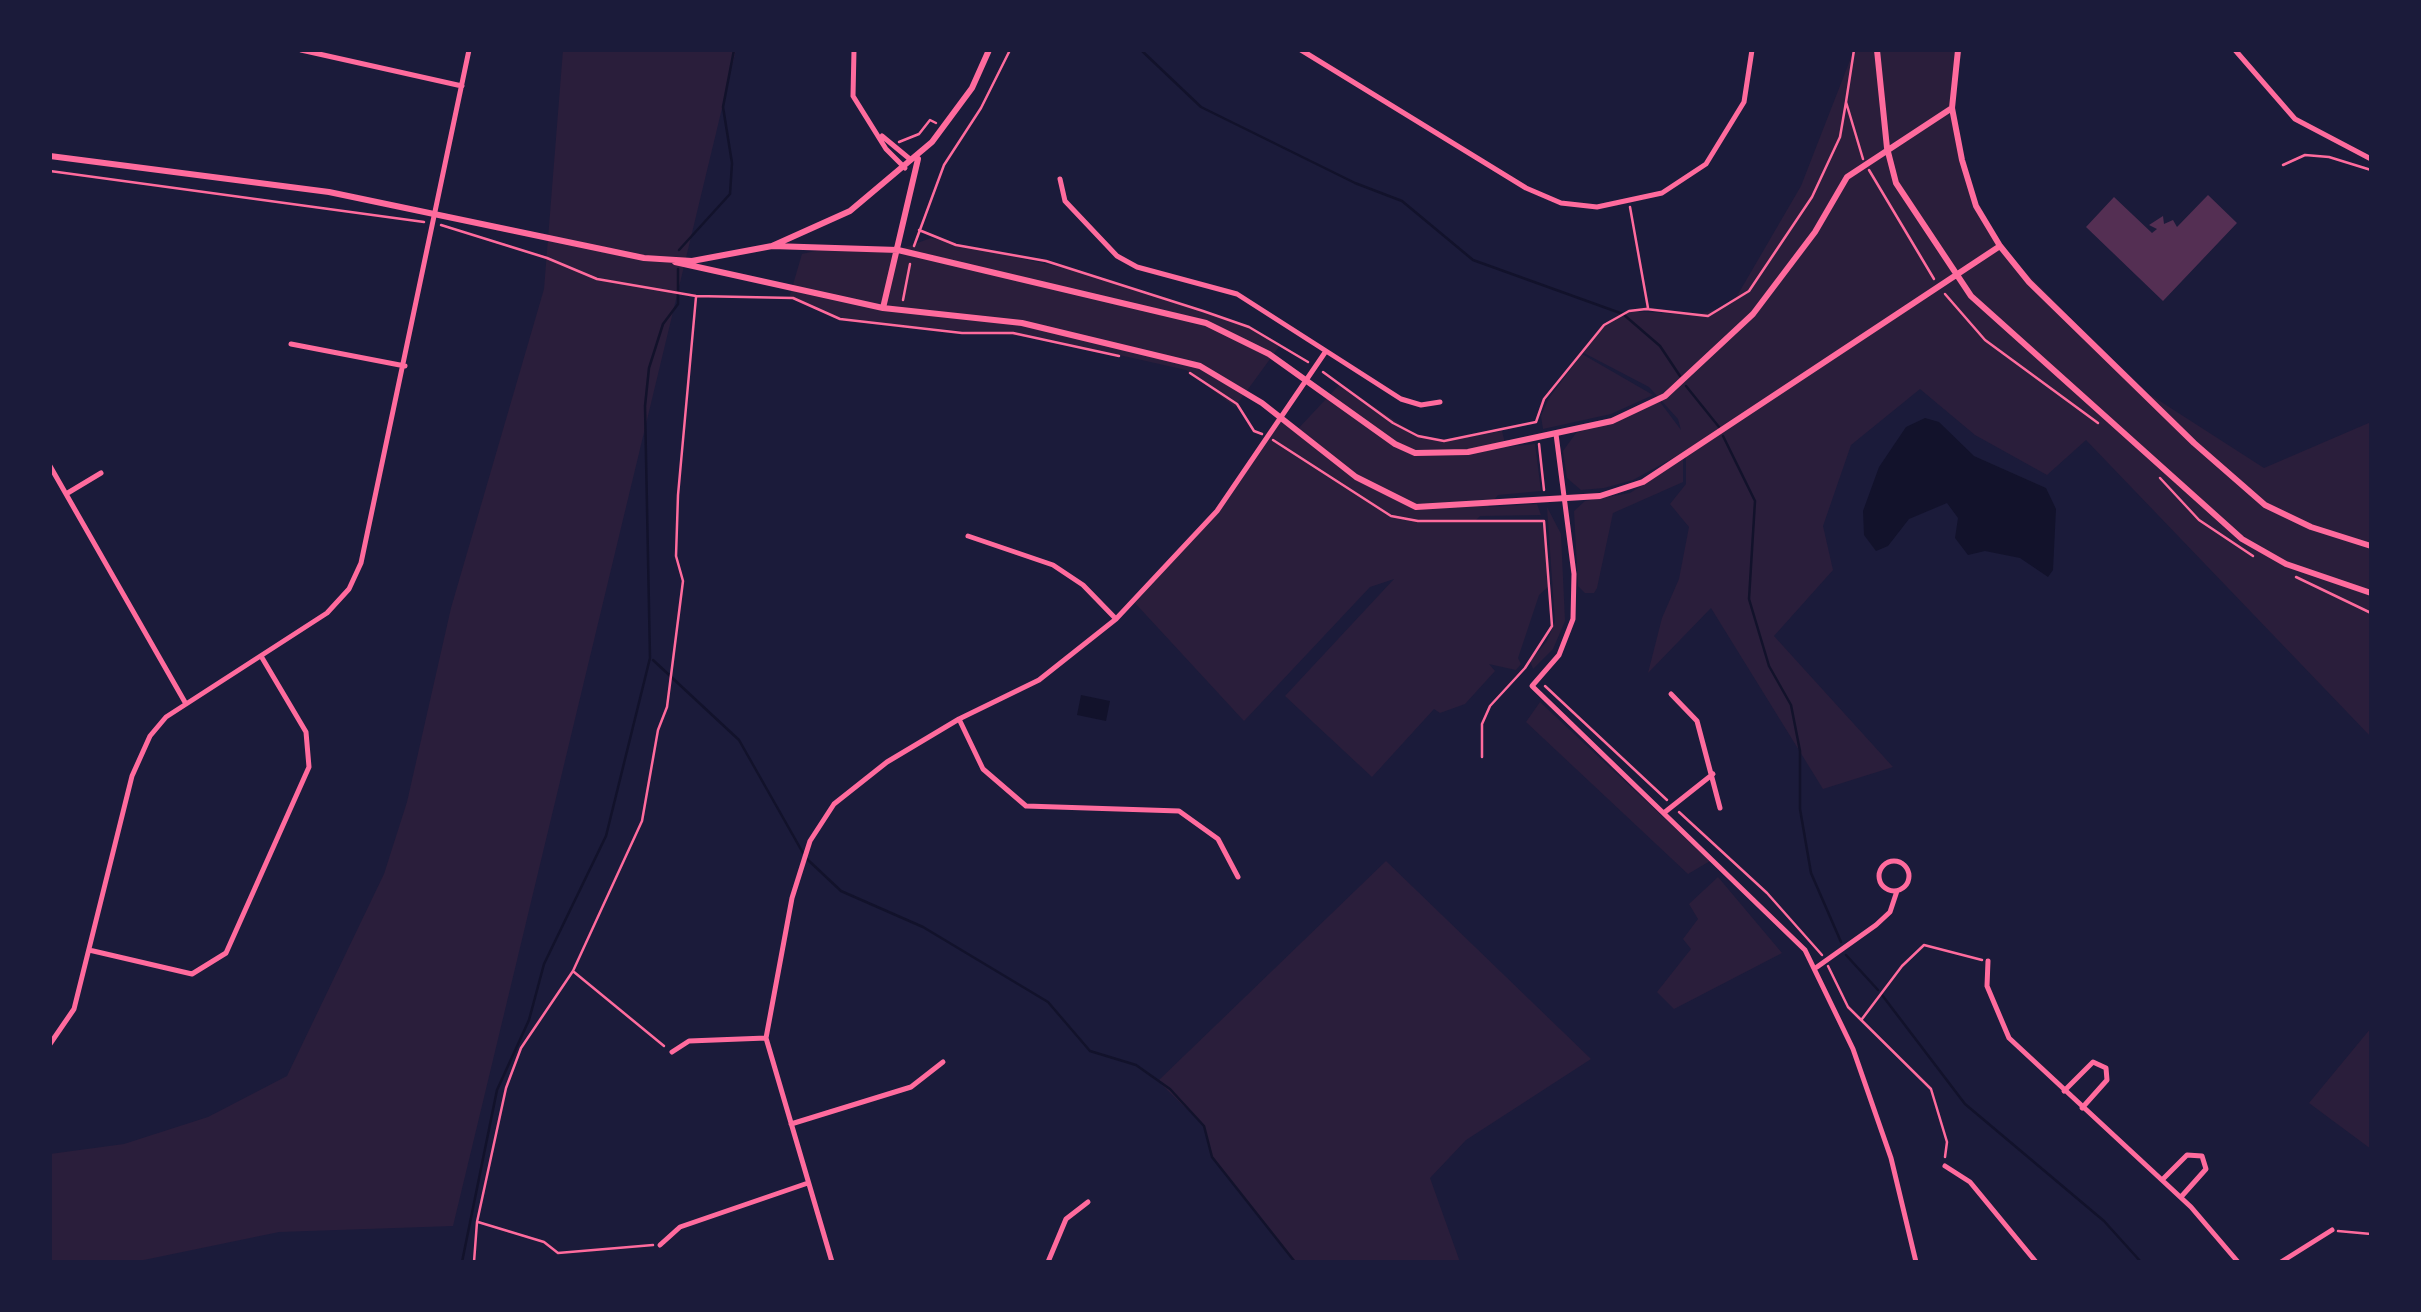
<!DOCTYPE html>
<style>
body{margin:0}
#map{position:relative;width:2421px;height:1312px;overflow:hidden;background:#1b1b3a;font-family:Overpass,sans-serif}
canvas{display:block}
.frame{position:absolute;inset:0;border:52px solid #1b1b3a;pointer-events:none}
</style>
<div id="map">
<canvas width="2421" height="1312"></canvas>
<div class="frame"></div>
</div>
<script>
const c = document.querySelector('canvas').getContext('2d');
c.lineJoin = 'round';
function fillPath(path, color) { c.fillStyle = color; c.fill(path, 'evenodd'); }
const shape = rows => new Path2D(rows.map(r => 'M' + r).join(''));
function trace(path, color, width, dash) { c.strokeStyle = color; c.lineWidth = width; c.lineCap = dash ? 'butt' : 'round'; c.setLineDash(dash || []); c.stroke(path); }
fillPath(shape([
 [563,50,736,50,453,1226,279,1232,134,1262,50,1262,50,1154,124,1144,208,1117,287,1076,384,874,407,802,451,608,544,289],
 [1854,50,1962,50,1952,108,1976,206,2000,246,2138,387,2264,468,2371,422,2371,737,2086,440,2047,475,1975,435,1920,389,1851,445,1823,526,1833,570,1774,636,1893,767,1823,789,1711,608,1648,673,1662,618,1679,579,1689,527,1670,504,1686,484,1686,451,1633,480,1604,488,1581,490,1567,478,1563,451,1576,433,1660,402,1681,430,1678,419,1649,387,1582,352,1604,325,1629,311,1694,315,1719,309,1737,296,1801,186],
 [931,238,1077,271,1243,325,1281,344,1235,407,1186,370,1048,339,846,320,789,298,802,254,829,248,898,250],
 [1582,354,1653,395,1611,414,1543,429,1541,416,1549,398],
 [1340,384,1418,436,1444,441,1502,431,1506,447,1535,444,1541,491,1498,495,1488,507,1537,504,1541,515,1480,516,1475,521,1544,521,1549,586,1539,595,1518,658,1521,664,1516,670,1489,664,1495,671,1465,704,1440,713,1434,709,1372,777,1285,696,1394,579,1370,587,1244,721,1135,603,1207,523,1278,416,1297,430],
 [1683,459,1683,482,1613,513,1597,588,1594,593,1585,593,1578,586,1574,511,1585,501,1630,493],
 [1547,507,1561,534,1565,621,1553,649,1533,669,1530,661,1547,641,1555,622],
 [1540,702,1710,861,1688,874,1526,722],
 [1386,861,1591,1059,1466,1140,1430,1178,1460,1262,1295,1262,1212,1157,1204,1126,1158,1081],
 [1718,877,1782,953,1674,1009,1657,992,1691,949,1683,939,1698,919,1689,904],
 [2371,1028,2371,1149,2309,1103]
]), '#2a1e3b');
fillPath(shape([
 [1925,418,1939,422,1974,456,2046,488,2056,509,2053,570,2048,577,2020,558,1985,551,1968,555,1955,538,1958,518,1947,503,1909,519,1888,546,1876,551,1864,535,1863,511,1879,467,1906,427],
 [1081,695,1110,701,1106,721,1077,715]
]), '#12122b');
trace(shape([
 [1141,50,1201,107,1355,183,1402,201,1473,260,1623,314,1660,346,1680,376],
 [679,250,730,194,732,163,723,107,734,50],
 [1686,386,1719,427],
 [1723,436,1755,501,1749,599,1769,666,1791,705,1800,751,1800,809,1811,873,1841,942],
 [653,660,739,740,803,853],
 [807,859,841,891,923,927,1048,1002,1090,1051,1136,1065,1170,1089,1204,1126,1212,1157,1295,1262],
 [1846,955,1878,990],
 [1882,995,1965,1104,2104,1221,2141,1262],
 [462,1262,497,1090,529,1020,544,964,606,836,650,658,645,406,649,368,663,324,678,304,678,269]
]), '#12122b', 2.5);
fillPath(shape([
 [2208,195,2237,223,2163,301,2086,227,2114,197,2152,233,2157,229,2149,225,2163,216,2164,224,2173,220,2177,227]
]), '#542f53');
trace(shape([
 [1854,50,1846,102,1863,159],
 [899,142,919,134,930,120,936,123],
 [2283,165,2305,155,2329,157,2371,170],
 [1869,170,1934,279],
 [50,171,424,222],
 [1630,207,1648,308],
 [441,225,547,258,597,279,696,296,793,298,840,319,962,333,1013,333,1119,356],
 [919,230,956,245,1046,261,1203,311,1249,327,1308,362],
 [914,246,944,165,981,108,1010,50],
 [1945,294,1985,340,2098,423],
 [903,300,910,264],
 [1323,372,1393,423,1418,436,1444,441,1536,422,1544,399,1604,325,1629,311,1646,309,1708,316,1749,291,1812,197,1840,137,1846,102],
 [1190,373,1237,404,1254,431,1262,434],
 [1273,440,1391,516,1418,521,1544,521,1552,626,1525,668,1490,706,1482,724,1482,757],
 [1539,444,1544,490],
 [2160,478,2199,520,2253,556],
 [2296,577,2371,613],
 [1545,686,1667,800],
 [1679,812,1767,893,1822,955],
 [1828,966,1848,1007,1931,1089,1947,1142,1945,1157],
 [574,972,664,1046],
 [1862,1019,1902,966,1924,945,1982,960],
 [478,1222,544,1242,558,1253,653,1245],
 [2338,1231,2371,1234],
 [474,1262,477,1222,506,1088,521,1048,573,971,642,821,658,730,667,707,683,581,676,556,678,495,696,297]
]), '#ff6b9d', 2.5);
trace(shape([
 [301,50,462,86],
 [854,50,853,96,886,149,905,168],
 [1301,50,1526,188,1561,203,1597,207,1662,193,1706,164,1744,102,1752,50],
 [2235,50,2295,119,2371,159],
 [882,136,911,160],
 [1060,179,1065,201,1117,256,1137,267,1237,294,1401,399,1421,405,1440,402],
 [291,344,405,366],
 [1556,434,1574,574,1573,619,1559,655,1532,686,1805,950,1853,1049,1891,1158,1916,1262],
 [50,466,186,704],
 [66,494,101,473],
 [968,536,1053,565,1083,585,1116,619],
 [1671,694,1697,721,1720,808],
 [959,719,983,769,1026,806,1179,811,1218,839,1238,877],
 [1665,812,1713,774],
 '1879 876a15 15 0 1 1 30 0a15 15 0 1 1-30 0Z',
 [89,950,192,974,226,953,309,767,306,732,261,656],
 [1988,961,1987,986,2009,1038,2191,1207,2238,1262],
 [1817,967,1876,925,1890,912,1897,891],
 [50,1044,74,1009,132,776,150,736,166,717,327,613,349,589,361,563,469,50],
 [672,1052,689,1041,766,1038],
 [2064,1091,2093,1062,2106,1068,2107,1080,2082,1108],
 [791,1124,911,1087,943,1062],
 [1945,1166,1970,1182,2036,1262],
 [2163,1179,2187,1155,2202,1156,2206,1169,2181,1197],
 [660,1245,680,1227,808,1183],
 [832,1262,766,1038,792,898,810,841,834,804,887,762,959,719,1039,680,1116,619,1217,511,1326,351],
 [1048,1262,1066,1219,1088,1202],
 [2281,1262,2332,1230]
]), '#ff6b9d', 5);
trace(shape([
 [1877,50,1887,148,1896,183,1971,296,2242,539,2286,564,2371,593],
 [1958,50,1952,108,1962,160,1976,206,2000,246,2029,282,2194,443,2265,505,2311,527,2371,546],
 [50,156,329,192,644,258,692,261,772,246,850,211,932,142,972,88,989,50],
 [772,246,898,250,1206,323,1269,354,1395,444,1415,453,1468,452,1612,421,1665,396,1753,314,1815,232,1847,177,1952,108],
 [675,262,883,308,1022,323,1200,366,1262,403,1356,477,1416,507,1600,496,1643,482,2000,246],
 [883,308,918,159]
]), '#ff6b9d', 6);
</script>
